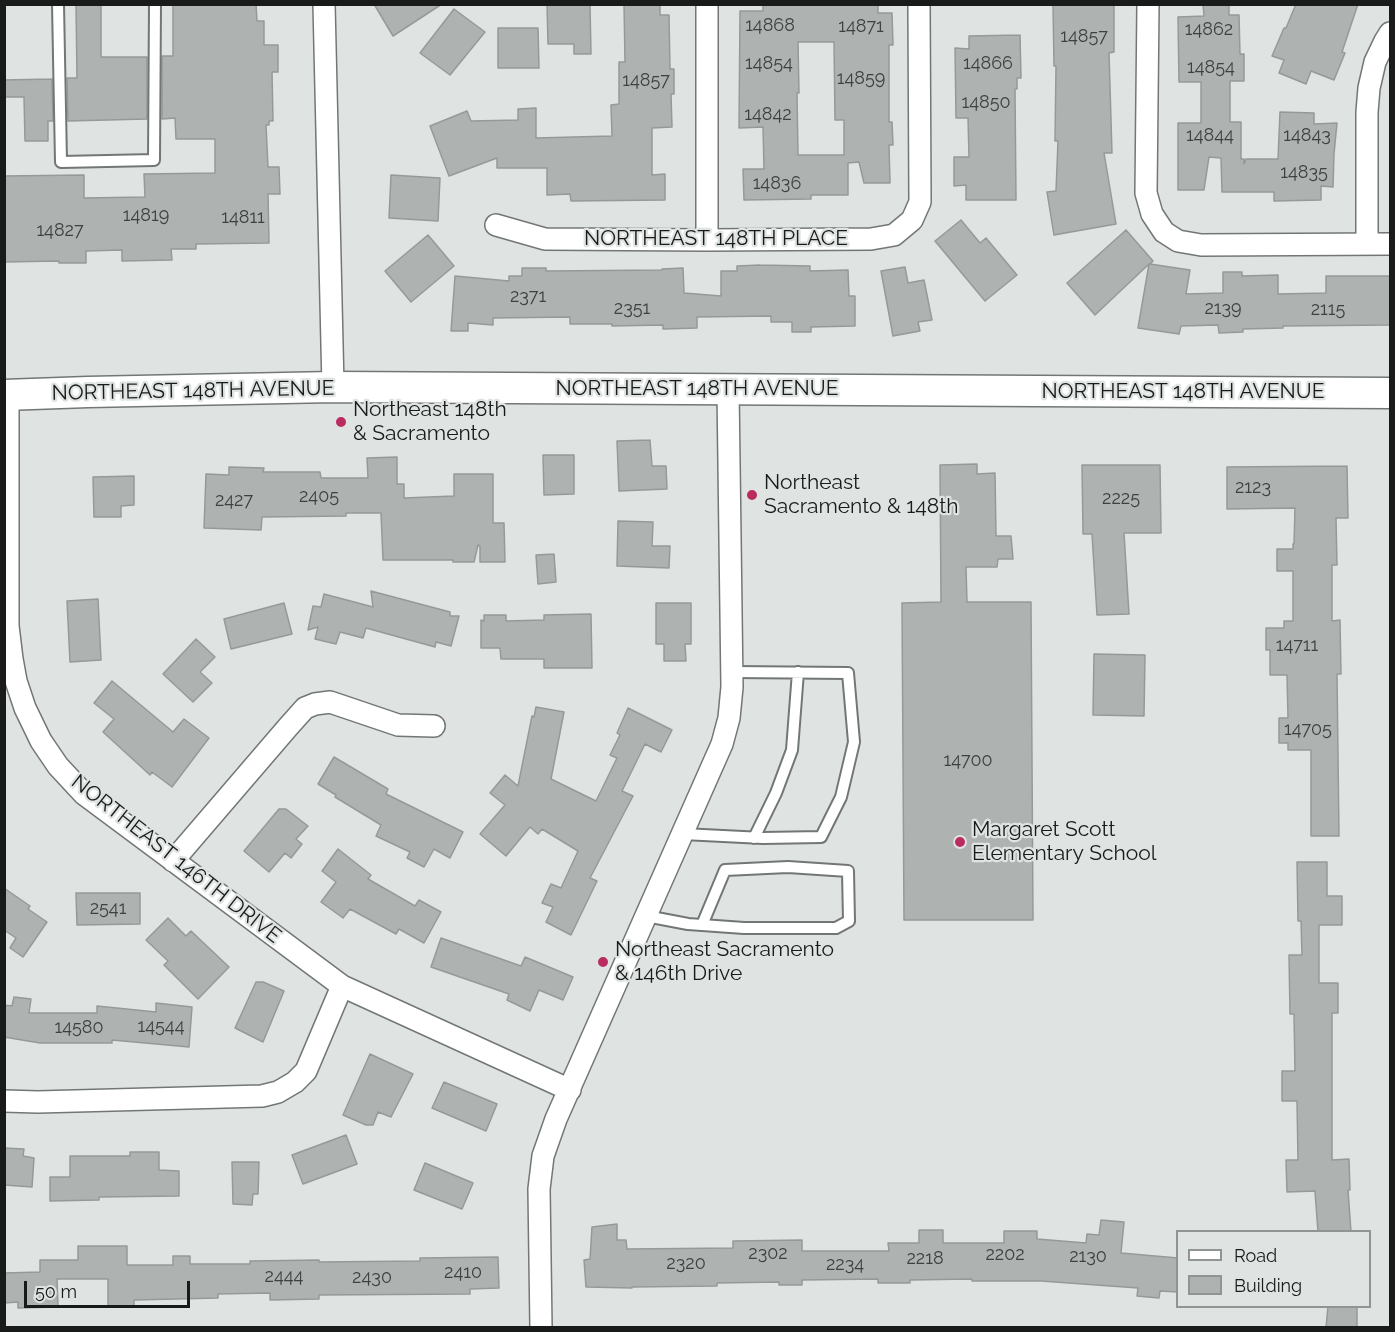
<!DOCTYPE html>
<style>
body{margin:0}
#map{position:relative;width:1395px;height:1332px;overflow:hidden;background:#dfe4e3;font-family:Raleway,sans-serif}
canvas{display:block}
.frame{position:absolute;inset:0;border:6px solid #191b1a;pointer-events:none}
.legend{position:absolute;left:1176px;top:1230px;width:195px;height:78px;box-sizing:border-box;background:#dfe4e3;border:2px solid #909493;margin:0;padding:8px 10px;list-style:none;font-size:18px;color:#191b1a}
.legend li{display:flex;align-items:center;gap:12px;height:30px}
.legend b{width:30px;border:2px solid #909493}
.scale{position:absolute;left:24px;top:1281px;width:166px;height:27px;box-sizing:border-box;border:3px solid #191b1a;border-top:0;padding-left:8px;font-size:18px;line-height:21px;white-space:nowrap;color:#191b1a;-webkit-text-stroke:4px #dfe4e3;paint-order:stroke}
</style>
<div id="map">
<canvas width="1395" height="1332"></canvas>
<div class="frame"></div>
<ul class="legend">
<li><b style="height:8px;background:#fff"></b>Road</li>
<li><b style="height:16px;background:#aeb3b2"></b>Building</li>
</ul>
<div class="scale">50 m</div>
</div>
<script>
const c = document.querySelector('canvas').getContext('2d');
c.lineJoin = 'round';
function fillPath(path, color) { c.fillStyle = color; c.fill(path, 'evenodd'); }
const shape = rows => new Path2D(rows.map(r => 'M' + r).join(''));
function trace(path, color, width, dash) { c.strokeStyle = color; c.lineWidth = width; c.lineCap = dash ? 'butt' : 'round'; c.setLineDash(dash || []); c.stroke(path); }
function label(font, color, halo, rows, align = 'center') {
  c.font = font + ' Raleway,sans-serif'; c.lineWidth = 4.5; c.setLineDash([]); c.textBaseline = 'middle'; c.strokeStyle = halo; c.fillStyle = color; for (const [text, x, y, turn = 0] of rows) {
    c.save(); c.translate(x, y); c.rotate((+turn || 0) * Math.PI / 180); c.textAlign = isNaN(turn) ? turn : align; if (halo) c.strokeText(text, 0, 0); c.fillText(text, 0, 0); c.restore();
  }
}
const building = shape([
 [76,4,101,4,101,57,147,57,147,119,68,121,67,78,77,78,76,4],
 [173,4,256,4,257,21,264,21,264,45,278,45,278,72,272,72,273,121,269,121,269,125,266,125,268,167,279,167,280,194,268,194,269,243,196,244,196,249,171,249,172,260,122,261,122,250,86,251,86,263,59,263,59,261,4,262,4,176,84,175,84,198,145,197,144,174,215,173,215,139,176,139,175,118,162,119,162,56,173,56,173,4],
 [374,4,442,4,393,36,374,4],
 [547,4,590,4,591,54,574,54,574,44,548,44,547,4],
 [624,4,660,4,660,15,669,15,670,69,674,69,674,94,671,94,672,127,652,128,652,175,665,174,665,200,571,201,570,194,547,195,547,168,497,168,497,158,449,176,430,126,467,111,471,121,518,120,518,109,536,108,536,138,612,136,611,105,619,104,619,62,625,62,624,4],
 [763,4,878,4,878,13,892,13,893,45,889,45,889,122,892,122,893,145,889,145,890,183,864,183,859,162,848,163,848,195,811,195,811,199,744,200,743,169,764,169,763,127,739,128,740,11,763,11,763,4],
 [798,42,834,42,835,120,844,120,844,155,798,155,797,93,799,93,798,42],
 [1053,4,1114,4,1114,52,1109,53,1112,153,1104,153,1116,224,1054,235,1047,192,1056,191,1058,141,1055,141,1056,66,1054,66,1053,4],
 [1203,4,1229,4,1229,15,1239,15,1240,54,1244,54,1244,81,1230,81,1230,122,1241,122,1241,159,1244,159,1244,164,1246,159,1278,159,1280,112,1314,113,1314,124,1337,123,1334,154,1333,187,1321,186,1321,200,1274,201,1274,192,1222,192,1221,158,1209,157,1204,190,1178,190,1178,123,1201,123,1201,82,1179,82,1178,17,1204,16,1203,4],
 [1296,4,1358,4,1342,52,1345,53,1334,80,1311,71,1306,84,1279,73,1284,60,1272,56,1284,28,1286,28,1296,4],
 [454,9,485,32,450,75,420,53,454,9],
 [498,28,538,28,539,68,498,68,498,28],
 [1020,35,1021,78,1017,78,1017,89,1015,89,1016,200,966,200,966,185,954,186,954,157,969,157,968,118,956,118,955,48,969,49,969,36,1020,35],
 [52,79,53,121,48,121,48,141,25,141,24,97,4,97,4,80,52,79],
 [391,175,440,178,438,221,389,218,391,175],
 [961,220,980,243,986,238,1017,275,985,301,935,241,961,220],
 [1126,230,1153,261,1150,264,1190,270,1186,294,1223,293,1223,272,1242,272,1242,276,1278,275,1278,294,1326,293,1326,276,1390,276,1390,325,1283,326,1283,328,1243,329,1243,332,1219,333,1218,325,1181,326,1179,334,1138,328,1149,264,1095,315,1067,283,1126,230],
 [428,235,454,266,411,302,385,271,428,235],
 [760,265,810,266,810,271,848,270,849,296,855,296,855,326,811,327,811,332,792,332,792,322,771,322,771,316,697,317,697,328,663,329,663,325,612,326,612,324,570,324,570,317,493,318,493,325,468,323,468,331,451,331,455,276,509,281,509,276,522,276,522,268,546,268,546,271,662,270,662,269,683,268,684,293,721,296,721,271,737,271,737,266,760,265],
 [905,267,908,283,924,280,932,320,918,322,920,331,893,336,881,271,905,267],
 [650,440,652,466,666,466,667,489,619,491,617,441,650,440],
 [543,455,574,455,574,494,544,495,543,455],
 [397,457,397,484,404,484,404,498,454,496,454,474,493,474,493,523,504,523,505,562,480,562,480,546,478,545,474,562,453,562,453,560,383,560,381,513,346,513,346,516,262,517,261,530,204,528,206,474,229,475,229,467,264,468,263,472,320,472,321,478,368,478,367,458,397,457],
 [977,464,977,474,995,473,996,536,1011,536,1013,559,998,559,997,567,966,567,967,602,1031,602,1033,920,904,920,902,603,941,602,940,465,977,464],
 [1082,465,1160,465,1161,533,1124,533,1129,614,1097,615,1092,534,1083,534,1082,465],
 [1347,466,1348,518,1336,518,1337,565,1332,565,1332,621,1340,620,1341,674,1337,674,1339,836,1311,836,1311,750,1288,750,1288,743,1279,743,1279,718,1288,718,1287,675,1270,675,1270,650,1266,650,1266,628,1284,628,1284,621,1293,621,1293,571,1277,571,1277,549,1293,549,1293,544,1294,544,1295,508,1227,509,1227,467,1347,466],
 [134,476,134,505,121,506,121,517,94,517,93,477,134,476],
 [618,521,653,522,652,546,670,546,669,568,617,566,618,521],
 [554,554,556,582,538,584,536,555,554,554],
 [371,591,450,612,450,616,459,616,451,646,436,642,435,647,366,628,363,638,340,632,336,644,315,639,318,627,308,630,313,606,321,607,324,594,373,607,371,591],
 [98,599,101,660,70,662,67,601,98,599],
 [284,603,292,634,231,649,224,619,284,603],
 [656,603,691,603,691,644,685,644,686,661,664,661,664,644,656,644,656,603],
 [591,614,592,668,544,668,544,659,501,659,500,648,481,648,481,620,484,621,484,615,506,615,506,621,544,620,544,615,591,614],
 [196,639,215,657,200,672,212,683,193,702,163,674,196,639],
 [1094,654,1145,655,1144,716,1093,715,1094,654],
 [112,681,173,732,184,719,209,738,172,787,152,772,150,775,103,732,114,719,94,703,112,681],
 [536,707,564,712,551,779,596,801,617,758,610,755,620,735,617,733,628,708,672,730,661,752,645,744,622,791,633,796,590,878,597,881,571,935,546,922,553,907,542,903,551,884,561,888,578,851,542,829,538,834,530,827,506,856,480,834,505,805,490,793,505,775,518,786,532,716,534,717,536,707],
 [334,757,388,789,386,794,463,832,450,858,434,849,424,867,407,858,410,852,376,836,381,825,335,797,336,795,318,784,334,757],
 [279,809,286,809,308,826,296,839,302,844,291,858,285,853,269,872,244,851,279,809],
 [338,849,371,875,368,879,415,906,419,900,441,912,424,943,399,929,396,934,350,909,343,918,321,902,336,882,322,871,338,849],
 [1297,862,1327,862,1327,896,1342,896,1342,925,1319,925,1319,983,1338,983,1338,1013,1332,1013,1332,1160,1349,1159,1350,1190,1348,1190,1351,1232,1318,1232,1315,1191,1287,1192,1286,1160,1298,1160,1297,1101,1282,1101,1282,1071,1295,1071,1294,1014,1290,1014,1289,955,1302,955,1301,921,1298,921,1297,862],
 [4,888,30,906,28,909,47,922,23,957,10,948,16,938,4,930,4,888],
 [76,893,140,893,140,924,77,925,76,893],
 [168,918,186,936,191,931,229,967,198,999,164,965,168,961,146,940,168,918],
 [441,938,521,966,525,957,573,977,563,1000,539,990,530,1011,507,1000,509,994,431,967,441,938],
 [256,982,263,982,284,991,263,1042,235,1028,256,982],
 [14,997,31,999,29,1013,97,1013,97,1006,156,1012,156,1003,192,1007,189,1047,112,1040,112,1043,40,1043,4,1037,4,1005,12,1006,14,997],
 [370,1054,413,1074,391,1117,378,1112,373,1125,366,1125,343,1115,370,1054],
 [444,1082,497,1104,486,1131,432,1108,444,1082],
 [346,1135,357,1164,303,1184,292,1155,346,1135],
 [4,1148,24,1149,23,1156,34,1158,32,1187,4,1185,4,1148],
 [130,1152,159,1152,159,1170,179,1171,179,1196,99,1197,99,1200,50,1201,50,1177,70,1177,70,1156,130,1156,130,1152],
 [232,1162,259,1162,258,1194,253,1194,252,1205,233,1204,232,1162],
 [425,1163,473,1183,462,1209,414,1190,425,1163],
 [1101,1220,1124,1222,1121,1253,1178,1258,1178,1292,1160,1291,1159,1298,1137,1296,1138,1288,1041,1281,972,1281,972,1279,910,1280,910,1283,878,1283,878,1279,802,1280,802,1285,779,1285,779,1282,717,1283,717,1286,632,1287,632,1288,586,1287,584,1260,590,1259,592,1227,617,1224,617,1240,626,1240,627,1249,733,1248,733,1241,802,1240,802,1251,889,1251,888,1243,919,1243,919,1230,943,1230,943,1243,1004,1243,1004,1231,1037,1231,1037,1239,1086,1243,1087,1234,1099,1235,1101,1220],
 [78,1246,127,1246,127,1265,173,1265,173,1256,190,1256,190,1264,250,1264,250,1261,319,1260,319,1262,420,1261,420,1258,498,1257,499,1288,470,1289,470,1294,319,1295,319,1299,270,1300,270,1293,218,1294,218,1298,134,1300,134,1306,108,1306,108,1279,57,1279,58,1307,18,1308,18,1302,4,1303,4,1273,40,1272,40,1260,78,1260,78,1246],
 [1328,1306,1357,1306,1357,1328,1326,1328,1328,1306]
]);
fillPath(building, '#aeb3b2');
trace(building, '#959a99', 1.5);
const service = shape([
 [58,4,61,162,154,160,155,4],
 [683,834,763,838,821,837,841,797,854,742,848,673,732,672],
 [754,838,776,793,792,750,798,672],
 [646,916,688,924,744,928,836,928,849,921,848,871,788,867,725,870,702,925]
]);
const minor = shape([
 [324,4,333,387],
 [1148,4,1146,193,1152,214,1164,232,1178,241,1201,245,1390,244],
 [496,225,545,239,707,240,871,239,894,235,912,220,920,202,919,4],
 [707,240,707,4],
 [1367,244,1367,112,1369,88,1375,62,1385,41,1390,33],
 [8,395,8,626,12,659,16,681,25,708,41,741,58,766,84,794,342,986,570,1090],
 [173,861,288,727,305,708,315,704,330,702,398,725,434,726],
 [4,1101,38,1102,262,1096,278,1092,295,1082,306,1071,342,986],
 [541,1328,539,1189,543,1156,556,1119,722,744,729,718,732,687,728,389]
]);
const secondary = shape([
 [4,395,88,392,333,387,1390,393]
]);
trace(service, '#727776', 14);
trace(minor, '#727776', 24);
trace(secondary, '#727776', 33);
trace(service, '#fff', 10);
trace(minor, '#fff', 21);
trace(secondary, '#fff', 30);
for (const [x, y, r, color] of [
 [341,422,6,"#ba2c5f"],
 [752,495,6,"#ba2c5f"],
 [960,842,6,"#ba2c5f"],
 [603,962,6,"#ba2c5f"]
]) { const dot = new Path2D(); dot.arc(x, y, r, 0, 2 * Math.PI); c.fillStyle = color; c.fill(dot); trace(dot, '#dfe4e3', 2); }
label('18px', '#3e4140', null, [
 ["14868",770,26],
 ["14871",861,27],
 ["14862",1209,30],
 ["14857",1084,37],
 ["14854",769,64],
 ["14866",988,64],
 ["14854",1211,68],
 ["14859",861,79],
 ["14857",646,81],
 ["14850",986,103],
 ["14842",768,115],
 ["14844",1210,136],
 ["14843",1307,136],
 ["14835",1304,173],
 ["14836",777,184],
 ["14819",146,216],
 ["14811",243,218],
 ["14827",60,231],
 ["2371",528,297],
 ["2351",632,309],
 ["2139",1223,309],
 ["2115",1328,310],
 ["2123",1253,488],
 ["2405",319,497],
 ["2225",1121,499],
 ["2427",234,501],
 ["14711",1297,646],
 ["14705",1308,730],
 ["14700",968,761],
 ["2541",108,909],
 ["14544",161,1027],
 ["14580",79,1028],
 ["2302",768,1254],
 ["2202",1005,1255],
 ["2130",1088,1257],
 ["2218",925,1259],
 ["2320",686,1264],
 ["2234",845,1265],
 ["2410",463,1273],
 ["2444",284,1277],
 ["2430",372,1278]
]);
label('21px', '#191b1a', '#dfe4e3', [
 ["NORTHEAST 148TH PLACE",716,239],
 ["NORTHEAST 148TH AVENUE",697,389],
 ["NORTHEAST 148TH AVENUE",193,391,-1],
 ["NORTHEAST 148TH AVENUE",1183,392],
 ["NORTHEAST 146TH DRIVE",176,859,38]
]);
label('21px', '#191b1a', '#dfe4e3', [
 ["Northeast 148th",353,410],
 ["& Sacramento",353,434],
 ["Northeast",764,483],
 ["Sacramento & 148th",764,507],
 ["Margaret Scott",972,830],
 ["Elementary School",972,854],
 ["Northeast Sacramento",615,950],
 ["& 146th Drive",615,974]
], 'left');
</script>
